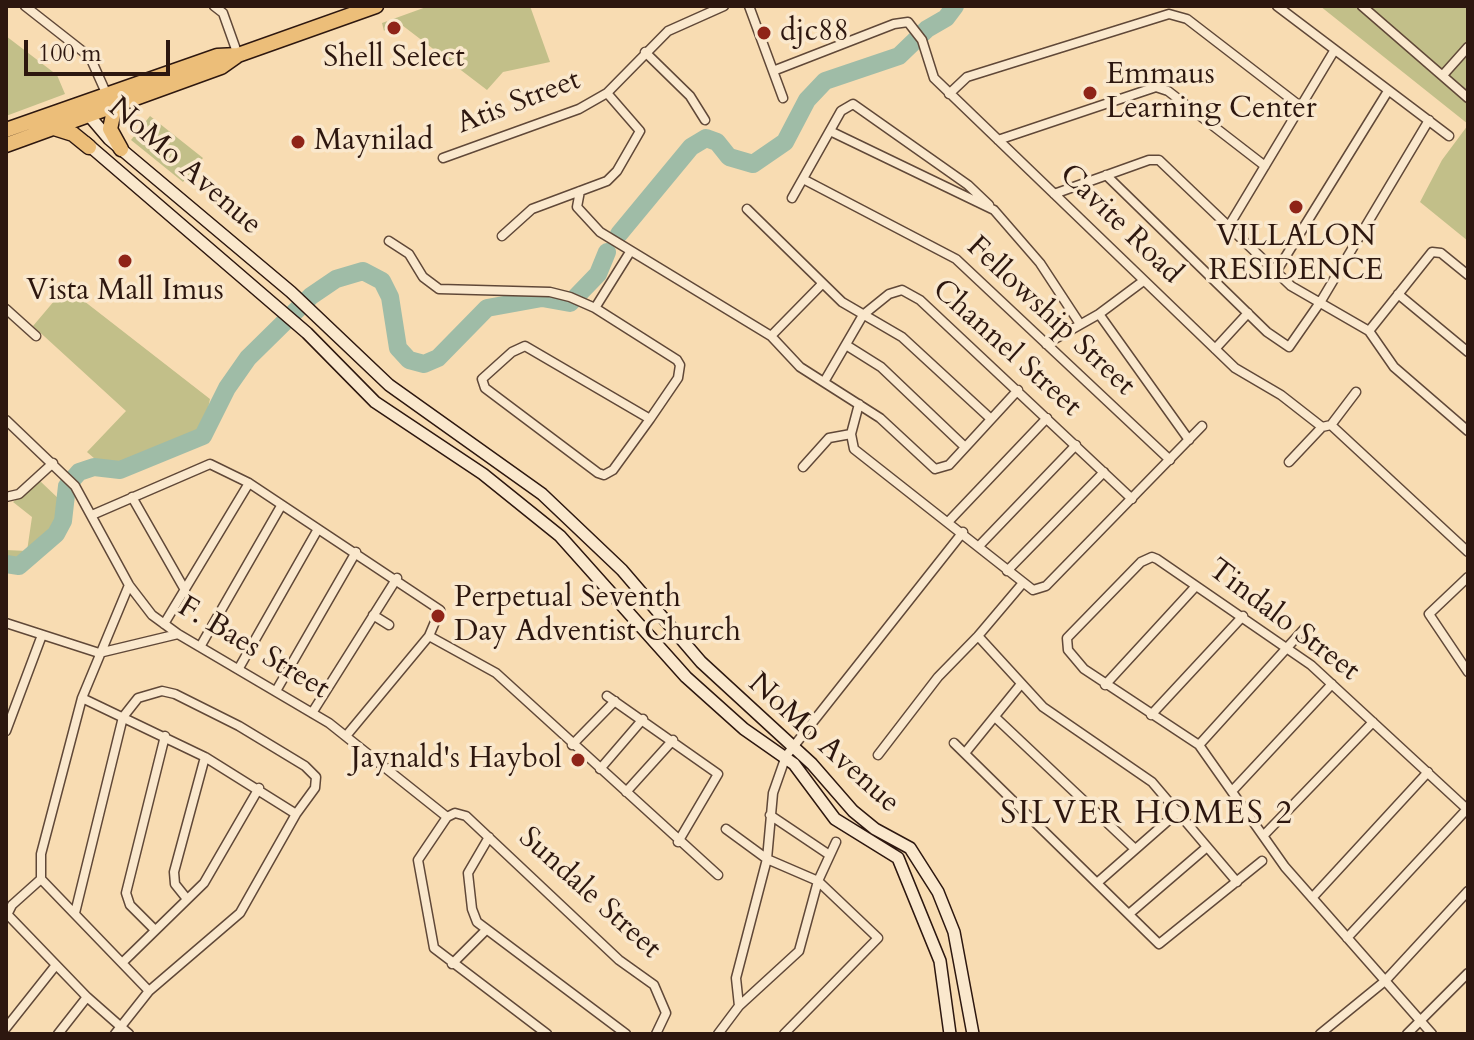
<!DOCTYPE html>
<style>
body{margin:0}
#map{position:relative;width:1474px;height:1040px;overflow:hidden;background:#f8dcb2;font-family:Cardo,serif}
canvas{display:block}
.frame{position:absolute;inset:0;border:8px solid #2d170f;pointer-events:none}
.scale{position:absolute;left:24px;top:40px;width:146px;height:36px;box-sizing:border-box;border:4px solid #2d170f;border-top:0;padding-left:10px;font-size:24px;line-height:28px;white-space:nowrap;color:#2d170f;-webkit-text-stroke:6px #fae8cd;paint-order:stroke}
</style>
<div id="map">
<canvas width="1474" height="1040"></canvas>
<div class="frame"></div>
<div class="scale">100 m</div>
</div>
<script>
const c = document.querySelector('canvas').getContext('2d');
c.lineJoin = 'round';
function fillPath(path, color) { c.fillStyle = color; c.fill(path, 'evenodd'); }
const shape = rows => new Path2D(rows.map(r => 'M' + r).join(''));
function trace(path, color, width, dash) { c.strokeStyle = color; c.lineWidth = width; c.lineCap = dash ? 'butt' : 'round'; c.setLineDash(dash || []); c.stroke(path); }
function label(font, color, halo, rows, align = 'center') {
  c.font = font + ' Cardo,serif'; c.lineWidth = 7; c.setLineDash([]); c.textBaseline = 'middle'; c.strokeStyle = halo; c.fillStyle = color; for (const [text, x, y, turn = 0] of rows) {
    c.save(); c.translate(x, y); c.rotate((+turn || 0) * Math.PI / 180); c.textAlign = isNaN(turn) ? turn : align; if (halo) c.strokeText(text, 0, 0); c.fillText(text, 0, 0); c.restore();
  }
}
fillPath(shape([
 [429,6,530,6,550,62,503,72,487,90,394,19,384,31,382,23],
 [1320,6,1468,6,1468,124],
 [6,36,57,75,65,94,6,116],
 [150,116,203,158,183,182,131,140],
 [1468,125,1468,241,1420,202,1442,160],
 [66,287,210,399,204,428,199,433,114,465,103,466,87,452,126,411,33,326],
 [40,481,60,500,60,520,22,560,11,563,6,559,6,550,27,551,32,517,13,502]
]), '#c2bf89');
trace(shape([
 [619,234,691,147,706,138,717,142,729,157,753,164,785,142,807,100,825,81,899,56,927,29,946,18,955,6],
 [6,564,19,566,56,534,63,521,67,486,79,472,94,467,120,470,203,436,227,388,248,358,311,296,336,279,363,271,382,281,390,297,398,348,409,360,424,364,438,358,487,308,542,298,570,303,598,274,607,252]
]), '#9fbca7', 18);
const street = shape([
 [25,6,90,57,107,95],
 [214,6,223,13,238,55],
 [749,6,783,98],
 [1277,6,1449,136],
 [1362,6,1468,98],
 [645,52,690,96,705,120],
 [773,71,894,24,908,22,922,40,934,78,1235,368,1281,395,1322,427],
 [1443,75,1468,47],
 [949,94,967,77,1169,14,1187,19,1300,106],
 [830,131,994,210,1040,263,1080,324],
 [998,140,1156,87,1168,91,1265,166],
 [443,158,579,109,607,93,668,31,724,6],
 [1106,175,1267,332,1289,347,1321,301,1429,120],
 [803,179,956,259,1170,460],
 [580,191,577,207,600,232,771,336,800,367,880,418,935,469,949,465,1018,390],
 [1054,194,1149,160,1159,160,1291,286,1369,331,1394,367,1468,431],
 [792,198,841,111,853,104,968,185,989,205],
 [747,209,842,302,902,337,991,419],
 [1230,224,1334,51],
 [502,236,532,209,607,181,617,171,640,131,607,93],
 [389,241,409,254,423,277,439,289,550,292,570,297,595,308,677,360,680,365,678,378,650,419,613,470,604,475,598,473,485,388,482,379,512,352,525,346,650,419],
 [1276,272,1388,91],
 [1398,294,1468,352],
 [595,308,630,252],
 [6,309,36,336],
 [1099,314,1189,440],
 [1369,331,1432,252,1441,253,1468,275],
 [771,336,822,284],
 [1046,344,1099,314,1142,282],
 [846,345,881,367,965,447],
 [1215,349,1248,313],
 [824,382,863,315,889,294,902,290,920,300,1132,499],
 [859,404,851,434,854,449,1033,590,1046,586,1202,426],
 [6,420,75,486,129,585,152,615,178,634,329,723,447,817],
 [1331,425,1356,392],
 [1289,462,1322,427,1331,425,1468,552],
 [803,467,829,438,851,434],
 [6,497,19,494,53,463],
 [132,497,185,590],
 [92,515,210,464,249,483],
 [949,521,1047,418],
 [979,546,1076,445],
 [1007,571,1104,472],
 [1468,577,1429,614,1468,672],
 [373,615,389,625],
 [6,623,99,653,178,634],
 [164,624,249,483,440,610,429,636,346,736],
 [429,636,496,673,718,875],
 [978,636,1043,707,1152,782,1237,882],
 [200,647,281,506],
 [239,668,318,529],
 [1105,685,1196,586],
 [276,691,356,552],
 [607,696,718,774,678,842],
 [82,698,205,757,296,814],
 [312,713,397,578],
 [1151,715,1243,616],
 [995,717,1135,849],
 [6,731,42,635],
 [954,743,1159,944,1262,861],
 [572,745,615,701],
 [1199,745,1304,629],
 [965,753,1021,684],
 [878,755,938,677,978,636,1022,584],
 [600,769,643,719],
 [1234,789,1332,684],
 [626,792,673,740],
 [770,815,828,854],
 [447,817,455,813,466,816,619,960,654,985,666,1013,656,1034],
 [447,817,418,860,434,948,547,1034],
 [726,829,767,859,818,881,878,938,784,1034],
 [1265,834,1373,722],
 [489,837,468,873,472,909,477,922,626,1034],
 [41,879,41,854,82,698,129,585],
 [41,879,149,991],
 [1097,883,1179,811],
 [1312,898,1428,772],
 [187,899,175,884,174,872,205,757],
 [75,913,123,717,138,698,162,691,175,694,239,726,305,766,316,777,315,788,296,814,240,913,149,991,115,1034],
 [7,914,87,997,129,1034],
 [1129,914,1207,847],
 [7,915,12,905,41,879],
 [154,929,130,905,126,893,165,736],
 [1347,938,1467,809],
 [122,963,204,883,259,788],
 [452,964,485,931],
 [739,1006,736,978,767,859,773,793,786,756,963,532],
 [6,1028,56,965],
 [58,1034,87,997],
 [718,1034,739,1006,799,951,818,881,836,842],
 [1320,1034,1385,981,1468,891],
 [1407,1034,1468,973],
 [1432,1034,1285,867,1199,745,1084,669,1068,650,1067,638,1141,562,1152,557,1157,559,1311,665,1468,810]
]);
const secondary = shape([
 [86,112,109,139,291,292,389,385,542,494,622,570,701,662,812,764,853,811,875,829,910,848,938,892,954,932,973,1034],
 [85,142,307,333,375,402,483,474,560,536,686,677,744,729,794,764,835,819,898,858,940,961,950,1034]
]);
const highway = shape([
 [115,106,110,129,121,149],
 [54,128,73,134,89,147],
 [6,130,217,56,238,55],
 [6,145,221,67,238,55,376,6]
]);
trace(street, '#604838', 11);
trace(secondary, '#2d170f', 14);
trace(highway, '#2d170f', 17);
trace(street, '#fae8cd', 8);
trace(secondary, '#fae8cd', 11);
trace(highway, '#ecbe79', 14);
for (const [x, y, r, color] of [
 [394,28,8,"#8f2418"],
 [764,33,8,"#8f2418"],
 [1090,93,8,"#8f2418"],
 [298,142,8,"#8f2418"],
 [1296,207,8,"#8f2418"],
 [125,261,8,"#8f2418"],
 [438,616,8,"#8f2418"],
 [578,760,8,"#8f2418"]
]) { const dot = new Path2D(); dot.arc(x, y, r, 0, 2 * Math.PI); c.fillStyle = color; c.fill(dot); trace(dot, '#fae8cd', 3); }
label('30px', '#2d170f', '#fae8cd', [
 ["djc88",780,33],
 ["Shell Select",394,59,"center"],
 ["Emmaus",1106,76],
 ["Learning Center",1106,110],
 ["Maynilad",314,142],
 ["VILLALON",1296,238,"center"],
 ["RESIDENCE",1296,272,"center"],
 ["Vista Mall Imus",125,292,"center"],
 ["Perpetual Seventh",454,599],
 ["Day Adventist Church",454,633],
 ["Jaynald's Haybol",562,760,"right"]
], 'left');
label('30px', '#2d170f', '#fae8cd', [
 ["Atis Street",519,103,-21],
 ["NoMo Avenue",184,167,41],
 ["Cavite Road",1120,225,44],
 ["Fellowship Street",1050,317,43],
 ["Channel Street",1006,349,42],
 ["Tindalo Street",1283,621,37],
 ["F. Baes Street",253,649,31],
 ["NoMo Avenue",823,744,42],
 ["Sundale Street",589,894,42]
]);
c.letterSpacing = '2px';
label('32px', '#2d170f', '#fae8cd', [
 ["SILVER HOMES 2",1147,816]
]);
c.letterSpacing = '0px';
</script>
